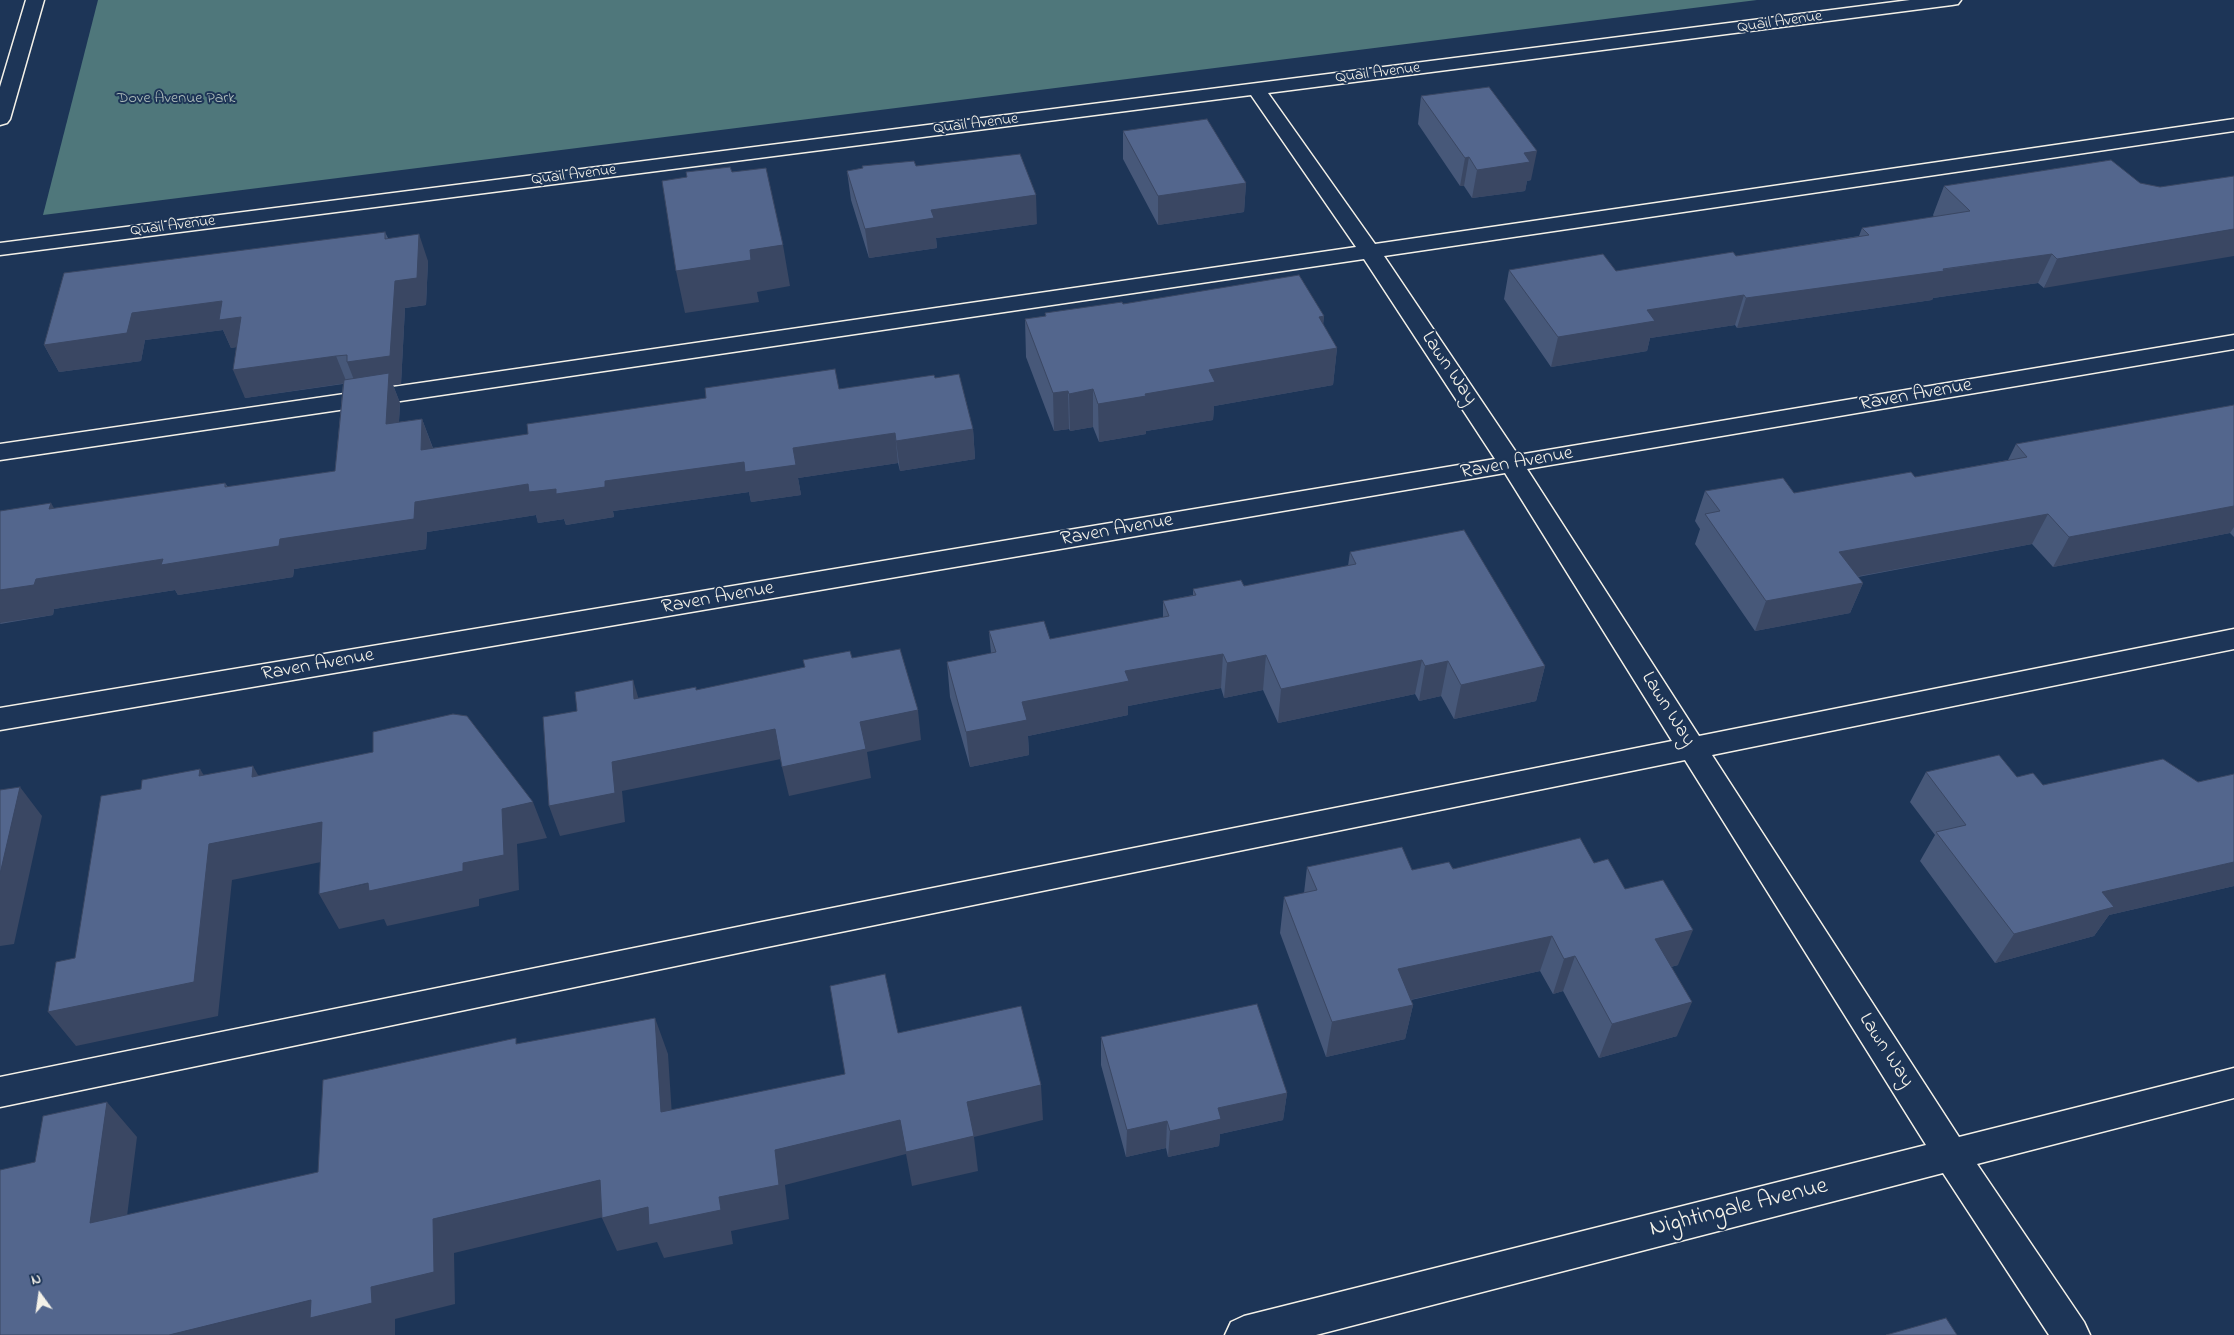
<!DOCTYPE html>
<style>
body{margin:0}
#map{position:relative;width:2234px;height:1335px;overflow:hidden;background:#1d3557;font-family:"Indie Flower",sans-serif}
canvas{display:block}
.north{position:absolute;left:15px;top:1270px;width:50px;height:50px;-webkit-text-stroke:4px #1d3557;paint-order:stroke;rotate:346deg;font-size:14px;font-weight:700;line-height:20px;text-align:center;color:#f4f1e8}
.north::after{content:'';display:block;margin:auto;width:18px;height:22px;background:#f4f1e8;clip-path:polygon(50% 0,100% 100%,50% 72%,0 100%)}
</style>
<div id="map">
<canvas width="2234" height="1335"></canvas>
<div class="north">N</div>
</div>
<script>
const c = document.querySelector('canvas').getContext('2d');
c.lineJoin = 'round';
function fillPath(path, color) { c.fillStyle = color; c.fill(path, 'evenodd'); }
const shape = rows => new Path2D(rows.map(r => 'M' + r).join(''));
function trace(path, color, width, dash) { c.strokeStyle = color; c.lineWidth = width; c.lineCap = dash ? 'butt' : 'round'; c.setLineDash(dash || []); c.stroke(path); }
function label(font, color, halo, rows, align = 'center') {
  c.font = font + ' "Indie Flower",sans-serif'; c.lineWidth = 4; c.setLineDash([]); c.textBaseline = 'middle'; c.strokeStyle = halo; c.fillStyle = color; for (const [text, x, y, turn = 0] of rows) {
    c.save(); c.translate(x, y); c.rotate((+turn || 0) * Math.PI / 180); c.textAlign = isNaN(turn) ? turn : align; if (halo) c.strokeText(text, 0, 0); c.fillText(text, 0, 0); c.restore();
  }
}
fillPath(shape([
 [98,0,1757,0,43,215]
]), '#4f777b');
const minor = shape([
 [26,0,44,0,10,119,7,123,0,125,0,87,26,0],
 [1910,0,1961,0,1958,4,1952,5,1268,93,1375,244,2234,119,2234,131,1384,256,1518,455,2234,335,2234,349,1527,469,1699,736,2234,629,2234,649,1712,755,1959,1137,2234,1068,2234,1098,1977,1164,2084,1322,2090,1335,2049,1335,1943,1173,1316,1335,1225,1335,1231,1322,1244,1316,1926,1145,1685,760,762,948,0,1107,0,1077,762,922,1672,741,1505,473,0,730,0,708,1495,459,1364,259,0,460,0,444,1356,247,1251,95,0,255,0,243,1910,0]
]);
trace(minor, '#f4f1e8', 3);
fillPath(minor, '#1d3557');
fillPath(shape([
 [1421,96,1531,180,1527,181,1525,191,1472,198,1464,186,1460,186,1418,124],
 [1123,131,1246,183,1244,212,1158,225,1123,159],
 [2111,160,2044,288,2038,283,1933,298,1932,300,1737,328,1735,325,1650,338,1647,351,1551,367,1504,299,1509,270,1616,271,1736,256,1859,236,1862,228,1934,217,1933,215,1944,186],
 [916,166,1037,224,936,238,937,248,869,258,851,200,847,171,862,168],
 [385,232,388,238,428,261,426,305,405,308,401,384,393,385,400,403,399,422,422,419,433,448,839,389,935,378,973,429,975,459,900,471,898,463,798,478,801,495,751,502,749,492,613,511,614,517,566,525,564,519,538,523,536,515,427,532,426,549,294,569,293,577,178,595,175,590,54,609,53,615,0,624,54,509,225,483,228,487,335,471,343,384,245,398,236,347,231,348,223,330,145,340,141,361,59,372,44,345],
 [1045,313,1324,316,1323,325,1337,348,1333,385,1214,406,1213,420,1146,431,1146,434,1099,442,1093,427,1070,431,1069,429,1054,431,1026,357,1025,319,1045,316],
 [2234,405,2234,537,2230,533,2053,567,2032,544,1858,577,1863,583,1850,613,1755,631,1695,544,1700,529,1695,521,1705,491,1794,493,1915,477,2008,460,2016,444],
 [1350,552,1545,666,1536,701,1454,719,1441,696,1419,701,1415,694,1278,723,1263,690,1224,698,1221,688,1128,706,1128,715,1028,736,1029,755,970,767,950,697,947,662,991,653,989,631,1050,639,1163,618,1163,601,1193,595,1193,589,1244,586,1348,566],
 [1926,772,2017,777,2043,785,2198,782,2234,774,2234,886,2109,915,2094,936,1995,963,1920,861,1935,835,1910,802],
 [1594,863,1625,889,1678,965,1671,967,1677,1036,1599,1058,1563,991,1553,994,1540,971,1411,1000,1413,1005,1405,1039,1326,1057,1280,933,1284,897,1304,893,1307,867,1412,870],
 [1101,1037,1287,1093,1283,1120,1220,1134,1219,1146,1168,1157,1166,1148,1126,1157,1101,1065]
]), '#475879');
fillPath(shape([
 [1537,151,1531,180,1527,181,1525,191,1472,198,1477,170,1524,153],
 [1469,157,1464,186,1460,186,1465,158],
 [1246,183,1244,212,1158,225,1158,196],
 [1036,195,1037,224,936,238,937,248,869,258,865,229,931,210],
 [2234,229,2234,256,2044,288,2057,259],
 [419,234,428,261,426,305,405,308,401,384,393,385,400,403,397,454,386,424,358,390,347,362,395,281],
 [783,245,790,286,757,292,759,302,685,313,676,271,750,250],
 [2052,254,2038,283,1933,298,1932,300,1737,328,1746,298],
 [1744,295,1735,325,1650,338,1647,351,1551,367,1558,337,1647,310],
 [222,301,241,317,253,345,231,348,223,330,145,340,141,361,59,372,44,345,132,313],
 [1324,316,1320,351,1337,348,1333,385,1214,406,1213,420,1146,431,1146,434,1099,442,1098,404,1145,394,1319,317],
 [336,356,347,383,245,398,233,370],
 [1093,389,1093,427,1070,431,1069,394],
 [1068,391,1069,429,1054,431,1053,393],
 [422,419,433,449,421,450],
 [973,429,975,459,900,471,896,441],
 [895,433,898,463,798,478,801,495,751,502,749,492,613,511,614,517,566,525,564,519,538,523,536,515,427,532,426,549,294,569,293,577,178,595,175,590,54,609,53,615,0,623,0,590,36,579,163,559,280,539,415,502,528,484,605,481,793,448],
 [51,503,69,533,49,509],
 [2234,506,2234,527,2230,533,2053,567,2069,537],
 [2048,514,2032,544,1827,582,1839,552],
 [1863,583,1850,613,1755,631,1766,601],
 [1223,654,1221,688,1128,706,1128,715,1028,736,1029,755,970,767,966,732,1022,702,1125,671],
 [1266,655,1263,690,1224,698,1227,663],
 [1422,660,1415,694,1278,723,1281,689],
 [1448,661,1441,696,1419,701,1425,666],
 [1545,666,1536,701,1454,719,1461,685],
 [633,680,642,710,634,699],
 [918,710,921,740,867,752,871,778,789,796,782,767,860,722],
 [775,729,781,759,622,791,625,822,560,836,549,806,612,762],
 [253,766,273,802,252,777],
 [200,769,222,805,199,776],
 [20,787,42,816,14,944,0,946,0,874],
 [533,802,547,838,517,844,519,890,479,899,479,906,387,926,384,919,339,929,319,894,463,863,502,809],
 [322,822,341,858,232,880,218,1016,76,1046,48,1012,209,844],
 [2234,862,2234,886,2109,915,2094,936,1995,963,2014,934,2102,892],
 [1693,930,1678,965,1641,974,1655,939],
 [1552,936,1540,971,1391,1004,1398,969],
 [1575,956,1563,991,1553,994,1564,959],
 [1692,1002,1677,1036,1599,1058,1612,1024],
 [1413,1005,1405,1039,1326,1057,1332,1022],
 [655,1018,668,1054,674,1147,661,1112],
 [1041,1085,1043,1120,974,1137,978,1171,912,1186,906,1154,785,1185,789,1219,731,1231,733,1244,664,1258,657,1242,617,1251,602,1218,648,1207,719,1197,775,1150,967,1102],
 [1287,1093,1283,1120,1220,1134,1219,1146,1168,1157,1170,1131,1218,1108],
 [107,1102,137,1137,122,1256,90,1223],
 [1167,1121,1166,1148,1126,1157,1127,1130],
 [600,1180,616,1214,454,1253,455,1304,395,1319,395,1335,169,1335,311,1300,371,1287,433,1219]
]), '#3a4763');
const building = shape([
 [1489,87,1537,151,1524,153,1530,162,1477,170,1469,157,1465,158,1421,96,1489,87],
 [1207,119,1246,183,1158,196,1123,131,1207,119],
 [1020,154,1036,195,931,210,934,218,865,229,847,171,863,168,862,166,914,161,916,166,1020,154],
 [2111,160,2140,183,2160,187,2234,176,2234,229,2057,259,2052,254,1943,269,1944,271,1746,298,1744,295,1647,310,1655,321,1558,337,1509,270,1603,254,1616,271,1733,252,1736,256,1869,235,1862,228,1970,211,1944,186,2111,160],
 [730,167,732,172,766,168,783,245,750,250,751,260,676,271,662,181,687,177,686,172,730,167],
 [385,232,385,239,419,234,417,278,395,281,390,356,347,362,347,355,336,356,233,370,241,317,219,320,222,301,132,313,127,333,44,345,64,273,385,232],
 [1299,275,1324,316,1319,317,1337,348,1209,370,1215,382,1145,394,1146,396,1098,404,1093,389,1069,394,1068,391,1053,393,1025,319,1046,316,1045,313,1122,302,1123,304,1299,275],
 [835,369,839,389,934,375,935,378,959,374,973,429,896,441,895,433,793,448,796,465,745,472,744,462,605,481,605,487,556,494,556,489,529,492,528,484,415,502,414,519,280,539,279,546,161,565,163,559,36,579,34,585,0,590,0,511,51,503,49,509,225,483,225,487,335,471,344,380,389,373,386,424,422,419,421,450,528,434,527,424,706,398,705,388,835,369],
 [2234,405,2234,506,2069,537,2048,514,1839,552,1863,583,1766,601,1705,514,1720,511,1705,491,1783,478,1794,493,1911,472,1915,477,2027,457,2016,444,2234,405],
 [1464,530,1545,666,1461,685,1448,661,1425,666,1422,660,1281,689,1266,655,1227,663,1223,654,1125,671,1129,681,1022,702,1027,720,966,732,947,662,996,652,989,631,1044,621,1050,639,1169,616,1163,601,1196,595,1193,589,1241,580,1244,586,1356,564,1350,552,1464,530],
 [900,649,918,710,860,722,866,749,782,767,775,729,612,762,615,793,549,806,543,717,577,711,575,692,633,680,634,699,696,687,696,690,805,667,803,660,850,651,852,658,900,649],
 [453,714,467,716,533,802,502,809,504,855,463,863,463,871,369,891,368,883,319,894,322,822,209,844,194,982,48,1012,56,962,75,958,101,796,141,789,142,780,200,769,199,776,253,766,252,777,373,752,373,732,453,714],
 [1999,755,2017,777,2033,773,2043,785,2163,759,2198,782,2234,774,2234,862,2102,892,2114,907,2014,934,1936,832,1966,825,1926,772,1999,755],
 [20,787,0,874,0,790,20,787],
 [1580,838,1594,863,1608,859,1625,889,1663,880,1693,930,1655,939,1692,1002,1612,1024,1575,956,1564,959,1552,936,1398,969,1413,1005,1332,1022,1284,897,1317,890,1307,867,1402,847,1412,870,1449,862,1453,869,1580,838],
 [885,974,898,1033,1021,1006,1041,1085,967,1102,974,1136,906,1152,900,1120,775,1150,779,1185,719,1197,721,1210,649,1225,648,1207,602,1218,600,1180,433,1219,434,1272,371,1287,372,1303,310,1318,311,1300,169,1335,0,1335,0,1170,35,1162,43,1116,107,1102,90,1223,318,1172,323,1080,516,1038,516,1044,655,1018,661,1112,845,1074,830,986,885,974],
 [1257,1004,1287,1093,1218,1108,1221,1119,1170,1131,1167,1121,1127,1130,1101,1037,1257,1004],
 [1946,1318,1957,1335,1886,1335,1946,1318]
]);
fillPath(building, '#53668d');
trace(building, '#3a4763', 1);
label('16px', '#f4f1e8', '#1d3557', [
 ["Quail Avenue",1780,23,-8],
 ["Quail Avenue",1378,74,-7],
 ["Quail Avenue",976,125,-7],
 ["Quail Avenue",574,176,-7],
 ["Quail Avenue",173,227,-7]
]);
label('16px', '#b2c0bc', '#1d3557', [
 ["Dove Avenue Park",176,99]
]);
label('20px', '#f4f1e8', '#1d3557', [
 ["Lawn Way",1448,369,56],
 ["Raven Avenue",1916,396,-10],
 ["Raven Avenue",1517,464,-10],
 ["Raven Avenue",1117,531,-10],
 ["Raven Avenue",718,599,-10],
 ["Raven Avenue",318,666,-10],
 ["Lawn Way",1667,710,58],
 ["Lawn Way",1885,1051,57]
]);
label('24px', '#f4f1e8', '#1d3557', [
 ["Nightingale Avenue",1739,1209,-14]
]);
</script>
